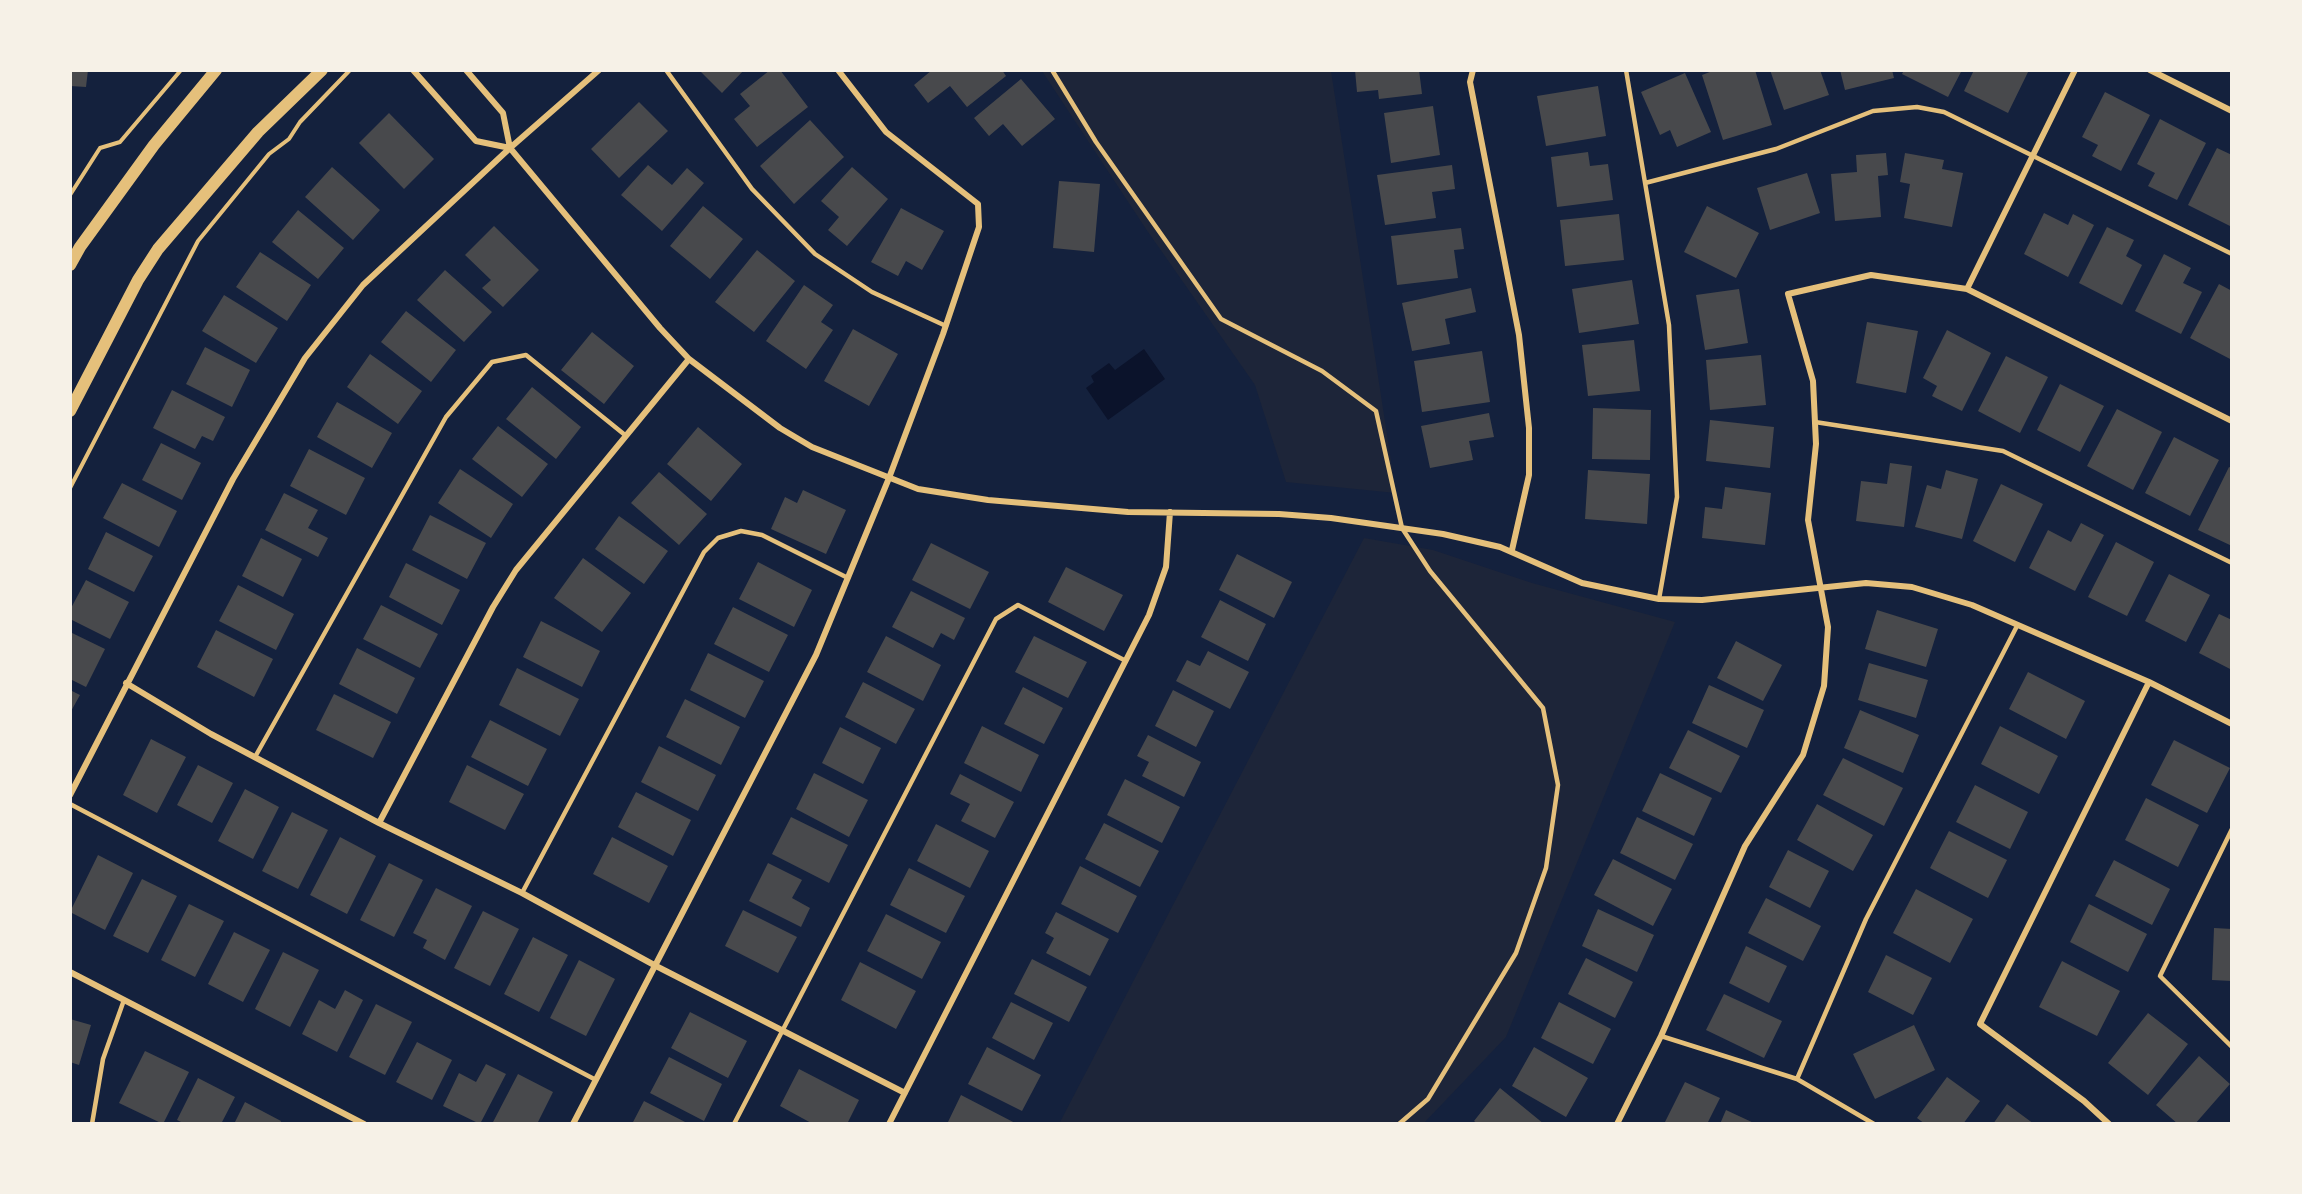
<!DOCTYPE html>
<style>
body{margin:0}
#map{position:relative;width:2302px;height:1194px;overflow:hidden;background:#14213d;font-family:"Titillium Web",sans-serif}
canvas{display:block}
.frame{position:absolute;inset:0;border:72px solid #f6f1e7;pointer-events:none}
</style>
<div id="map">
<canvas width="2302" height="1194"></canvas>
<div class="frame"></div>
</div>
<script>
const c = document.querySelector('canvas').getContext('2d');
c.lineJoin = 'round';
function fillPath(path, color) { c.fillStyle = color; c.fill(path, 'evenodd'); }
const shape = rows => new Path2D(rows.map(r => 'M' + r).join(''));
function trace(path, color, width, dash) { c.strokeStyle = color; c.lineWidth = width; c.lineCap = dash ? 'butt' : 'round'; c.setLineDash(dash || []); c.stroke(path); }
fillPath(shape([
 [1042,71,1331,71,1396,493,1286,482,1255,385,1146,229],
 [1364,538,1433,550,1532,583,1675,622,1506,1037,1424,1123,1059,1124]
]), '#1d2539');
fillPath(shape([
 [1144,349,1165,379,1108,420,1086,388,1094,382,1091,376,1109,363,1115,370]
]), '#0b132b');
fillPath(shape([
 [70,70,88,70,86,87,70,86],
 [699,70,744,70,722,93],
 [770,70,780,70,808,107,757,147,734,119,750,106,740,94],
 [932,70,1002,70,1006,76,967,107,950,86,928,103,914,85],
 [1355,70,1419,70,1422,94,1379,99,1378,90,1357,92],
 [1715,70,1755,70,1772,125,1723,140,1702,75],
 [1770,70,1820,70,1829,95,1784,110],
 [1840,70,1892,70,1894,78,1845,90],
 [1904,70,1962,70,1948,97,1902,74],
 [1974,70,2029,70,2008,113,1964,91],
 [1685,73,1711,132,1677,147,1670,130,1660,135,1641,92],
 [1021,79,1055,119,1022,146,1003,124,989,136,974,118],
 [1598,86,1606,136,1546,146,1537,96],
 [2105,92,2150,115,2121,171,2092,156,2098,145,2082,137],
 [639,102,668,131,619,178,591,149],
 [1433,106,1440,155,1391,163,1384,113],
 [389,113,434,159,404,189,359,143],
 [2160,119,2206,143,2177,200,2148,186,2155,173,2137,164],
 [810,120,844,157,794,204,760,166],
 [2217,148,2232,155,2232,227,2188,205],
 [1588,152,1590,166,1608,164,1613,200,1557,207,1551,157],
 [1886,153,1888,175,1878,176,1881,217,1835,221,1831,174,1857,172,1856,155],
 [1905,153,1944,160,1942,169,1963,173,1952,227,1904,218,1910,184,1900,182],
 [648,165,672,185,687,168,704,183,662,231,621,195],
 [1452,165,1455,189,1432,192,1436,218,1385,225,1377,175],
 [332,167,380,210,353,240,305,197],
 [852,167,888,199,847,246,828,230,839,217,821,201],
 [1807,173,1820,213,1770,230,1757,188],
 [1059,181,1100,184,1094,252,1053,248],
 [703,206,743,239,710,279,670,246],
 [1707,206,1759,233,1736,278,1684,252],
 [901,208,944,231,922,270,906,261,898,276,871,262],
 [298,210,344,248,318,279,272,242],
 [2044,213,2068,225,2073,214,2094,225,2068,277,2024,254],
 [1619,214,1624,260,1565,266,1560,220],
 [494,226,539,270,503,307,482,288,491,280,465,255],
 [2107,227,2134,240,2126,256,2142,265,2122,305,2079,283],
 [1461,228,1464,249,1454,250,1458,278,1397,285,1391,236],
 [757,250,795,281,754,332,715,302],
 [260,252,311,285,287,321,236,287],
 [2164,254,2191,268,2183,283,2202,292,2181,334,2135,311],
 [445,270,492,312,464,342,417,300],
 [1632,280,1639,324,1579,333,1572,289],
 [2219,284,2232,291,2232,360,2190,338],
 [804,285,833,305,821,322,833,330,806,369,766,341],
 [1471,288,1476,312,1445,319,1450,344,1412,351,1402,303],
 [1739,289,1748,343,1705,350,1696,295],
 [224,295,278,328,256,363,202,331],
 [406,311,456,350,431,382,381,342],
 [1867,322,1918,331,1906,393,1856,383],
 [853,329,898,354,869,406,824,381],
 [1947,330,1991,353,1962,411,1932,396,1937,386,1923,378],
 [592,332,634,366,604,404,561,370],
 [1634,340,1640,391,1588,396,1582,345],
 [205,347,250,370,232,407,186,384],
 [1482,351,1490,402,1422,412,1414,361],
 [370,354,422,391,398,424,347,387],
 [1761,355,1766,405,1710,410,1706,360],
 [2006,356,2048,377,2020,433,1978,411],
 [2060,384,2104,406,2080,452,2037,430],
 [532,387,581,427,556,459,506,419],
 [172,390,225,417,213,441,202,436,195,449,153,428],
 [337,402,392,433,372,468,317,437],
 [1593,408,1651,410,1650,460,1592,459],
 [2117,409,2162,432,2133,490,2087,466],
 [1489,413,1494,437,1469,441,1473,460,1430,468,1421,426],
 [1710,420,1774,427,1770,468,1706,461],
 [498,426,548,464,522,497,472,459],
 [698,427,742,464,711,501,667,464],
 [2174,437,2219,460,2190,516,2145,493],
 [161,443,201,463,182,500,142,480],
 [309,449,365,478,346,515,290,486],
 [1890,463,1912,466,1904,527,1856,521,1861,481,1887,484],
 [2229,467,2232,468,2232,546,2198,530],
 [460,469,513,504,491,538,438,503],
 [1588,470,1650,474,1647,524,1585,519],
 [1946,470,1978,479,1962,539,1915,527,1927,485,1941,489],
 [659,472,707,514,679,545,631,503],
 [122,483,177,511,159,547,103,518],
 [2001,484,2043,504,2015,562,1973,541],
 [1725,487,1771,493,1765,545,1702,538,1705,507,1722,509],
 [803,490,846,510,826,554,771,529,785,497,797,503],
 [284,493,318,510,308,528,328,538,318,557,265,530],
 [430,515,486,543,467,579,412,550],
 [619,516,668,551,644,584,595,549],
 [2081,523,2104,535,2075,591,2029,568,2048,530,2071,542],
 [106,532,153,556,134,592,88,569],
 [261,538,302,559,283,597,242,576],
 [2116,542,2154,562,2127,616,2088,597],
 [931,543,989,572,970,609,912,580],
 [1237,554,1292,582,1274,618,1219,590],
 [583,558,631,593,602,632,554,598],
 [758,562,812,590,794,627,739,599],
 [406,563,460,590,442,625,389,597],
 [1066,567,1123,595,1104,631,1048,602],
 [2169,574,2210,595,2186,642,2145,621],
 [86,580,129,602,110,639,70,619,70,610],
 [238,585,294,614,276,650,219,621],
 [911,591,965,618,954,640,941,633,933,648,892,627],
 [1220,600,1266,624,1248,661,1201,637],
 [381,605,438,634,420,668,363,639],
 [733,607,788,635,769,672,714,644],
 [1877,610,1938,629,1926,667,1865,649],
 [2219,614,2232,620,2232,670,2199,653],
 [541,621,600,651,582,687,523,657],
 [216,630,273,659,254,697,197,667],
 [70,632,105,649,86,687,70,679],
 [886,636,941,665,923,701,867,672],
 [1034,636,1087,662,1068,698,1015,672],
 [1736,641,1782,665,1763,701,1717,678],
 [357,648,415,678,397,714,339,684],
 [1208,651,1249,672,1230,709,1176,681,1187,660,1200,666],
 [708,653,764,681,745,718,690,690],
 [1869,663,1928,680,1916,718,1858,700],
 [517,668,579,699,560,736,499,705],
 [2028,672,2085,701,2066,739,2009,709],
 [863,682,915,709,896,744,845,717],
 [1709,685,1764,710,1747,748,1692,723],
 [1023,687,1063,708,1044,744,1004,724],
 [70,690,80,695,70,713],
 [1173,690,1214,711,1196,747,1155,726],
 [334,694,391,722,373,758,316,730],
 [685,699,740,727,721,765,666,737],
 [1860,710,1919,735,1903,773,1844,748],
 [490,720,547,749,528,786,471,757],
 [982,726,1039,755,1021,792,964,763],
 [2000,726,2058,756,2039,794,1981,764],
 [840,727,881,748,863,784,822,763],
 [1688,730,1740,756,1721,793,1669,768],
 [1148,735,1201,762,1184,797,1142,776,1149,762,1137,756],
 [151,739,186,757,157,813,123,795],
 [2174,740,2230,768,2207,813,2151,785],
 [659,746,716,775,698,811,641,782],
 [1843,758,1903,788,1884,826,1823,795],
 [198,765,233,783,212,823,177,805],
 [467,765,524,794,505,830,449,802],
 [814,773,868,800,849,837,796,809],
 [1660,773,1712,798,1694,836,1642,811],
 [960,774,1014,802,995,838,961,821,970,804,950,794],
 [1125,779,1180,807,1162,843,1107,815],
 [1975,785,2028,812,2010,849,1956,822],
 [245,789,279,807,253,859,218,841],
 [636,792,691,820,673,856,618,827],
 [2146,798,2199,825,2178,867,2125,840],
 [1817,804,1873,835,1853,871,1797,840],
 [292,812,328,830,298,889,262,871],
 [791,817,848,845,829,883,772,854],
 [1637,817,1693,844,1675,880,1620,853],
 [1104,823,1159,851,1140,887,1085,859],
 [936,824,989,851,970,888,917,861],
 [1949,831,2007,860,1988,898,1930,868],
 [340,837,376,856,347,914,310,895],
 [612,837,668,866,649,903,593,874],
 [1788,850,1829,871,1810,908,1769,887],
 [98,855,133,873,105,930,70,912],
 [1613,859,1672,889,1653,926,1594,895],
 [2114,860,2170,889,2152,925,2095,896],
 [389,863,423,880,394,937,360,920],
 [768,863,802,880,792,898,810,908,801,927,749,901],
 [1080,866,1137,896,1118,933,1061,904],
 [909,868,965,896,946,933,890,905],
 [142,879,177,896,148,953,113,936],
 [436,888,472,906,445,960,423,948,427,940,413,933],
 [1916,889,1973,919,1950,963,1893,933],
 [1766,898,1821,926,1803,961,1748,933],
 [189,904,224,921,195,977,161,960],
 [2089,904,2147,934,2128,972,2070,942],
 [1598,909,1654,935,1637,972,1582,946],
 [743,910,797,937,778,973,725,946],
 [483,911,519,929,490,986,454,968],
 [1056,912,1109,939,1090,976,1046,953,1054,938,1045,933],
 [886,914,941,942,922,979,867,951],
 [2214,928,2232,929,2232,981,2212,980],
 [234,932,270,950,243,1002,208,984],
 [533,937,568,955,539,1012,504,994],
 [1746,946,1787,966,1769,1003,1729,983],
 [283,952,319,970,290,1027,255,1009],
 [1886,955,1932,978,1913,1015,1868,992],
 [1586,958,1633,982,1615,1018,1568,994],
 [1032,959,1087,987,1069,1022,1014,994],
 [579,960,615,979,586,1036,550,1018],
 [2062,961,2120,991,2097,1036,2039,1007],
 [860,962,916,991,896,1029,841,1000],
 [345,990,363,1000,337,1052,302,1034,319,1000,335,1009],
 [1724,994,1782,1021,1764,1058,1706,1030],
 [1011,1002,1053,1023,1034,1060,992,1038],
 [1559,1002,1611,1029,1593,1064,1541,1038],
 [376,1004,412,1022,385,1075,349,1057],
 [690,1012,747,1041,728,1078,671,1048],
 [2148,1013,2188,1044,2148,1095,2108,1063],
 [70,1019,91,1025,79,1065,70,1062],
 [1914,1025,1935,1070,1875,1099,1853,1054],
 [417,1042,452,1060,432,1100,396,1082],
 [987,1047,1041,1075,1022,1111,968,1084],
 [1534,1047,1588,1078,1566,1117,1512,1086],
 [145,1051,189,1072,163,1124,119,1103],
 [2199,1056,2230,1084,2195,1124,2178,1124,2156,1105],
 [669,1057,722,1084,704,1121,650,1093],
 [486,1064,506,1074,480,1124,443,1106,459,1073,476,1082],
 [799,1069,859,1100,847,1124,813,1124,780,1106],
 [518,1074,553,1092,537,1124,492,1124],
 [1947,1077,1980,1101,1963,1124,1925,1124,1917,1118],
 [198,1078,235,1097,221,1124,185,1124,177,1120],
 [1685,1082,1720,1098,1707,1124,1664,1124],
 [1500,1088,1544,1124,1478,1124,1474,1121],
 [961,1095,1017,1124,947,1124],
 [644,1101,689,1124,632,1124],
 [245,1102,281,1121,280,1124,234,1124],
 [2007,1104,2034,1124,1993,1124],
 [1726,1110,1756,1124,1720,1124]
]), '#48494c');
trace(shape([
 [70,195,100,148,120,142,181,70],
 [70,488,198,241,269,154,289,139,300,122,350,70]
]), '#e5c07b', 4);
trace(shape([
 [666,70,752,189,815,254,872,292,946,326],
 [1052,70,1096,142,1221,319,1322,371,1376,411,1402,528,1430,571,1543,708,1558,785,1546,868,1516,953,1428,1099,1399,1124],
 [1626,70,1669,325,1677,497,1659,599],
 [1645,183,1776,149,1873,111,1917,107,1944,112,2232,254],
 [1815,422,2003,451,2232,563],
 [255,757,446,417,492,362,526,355,625,435],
 [70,804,596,1080],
 [2232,829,2160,976,2232,1047],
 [522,893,704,552,718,538,741,531,762,535,848,578],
 [1661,1036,1797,1079,1874,1124],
 [1797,1079,1866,919,2017,626],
 [92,1124,103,1059,124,1000],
 [734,1124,996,619,1018,605,1126,661]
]), '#e5c07b', 4.5);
trace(shape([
 [413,70,476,141,510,148],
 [466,70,503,113,510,148,660,328,689,359,780,428,812,447,918,489,988,500,1128,512,1279,514,1331,518,1443,534,1500,547,1582,583,1659,599,1702,600,1866,583,1912,587,1972,605,2149,682,2232,724],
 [1473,70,1470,82,1519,335,1529,428,1529,475,1512,550],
 [2150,70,2232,111],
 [1967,289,2075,70],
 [126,683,211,734,379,823,522,893,656,966,905,1093],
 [70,795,233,479,305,358,363,285,510,148,599,70],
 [379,823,493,607,516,570,689,359],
 [70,972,364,1124],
 [573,1124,816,655,889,478,943,334,979,227,978,204,886,132,838,70],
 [889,1124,1149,615,1166,567,1170,512],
 [1617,1124,1661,1036,1745,846,1803,755,1824,686,1828,627,1808,520,1816,444,1813,381,1788,294,1871,275,1967,289,2232,421],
 [2109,1124,2084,1101,1980,1024,2149,682]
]), '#e5c07b', 6);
trace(shape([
 [70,265,80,247,154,145,216,70],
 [70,411,138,280,158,249,258,132,322,70]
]), '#e5c07b', 12);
</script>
